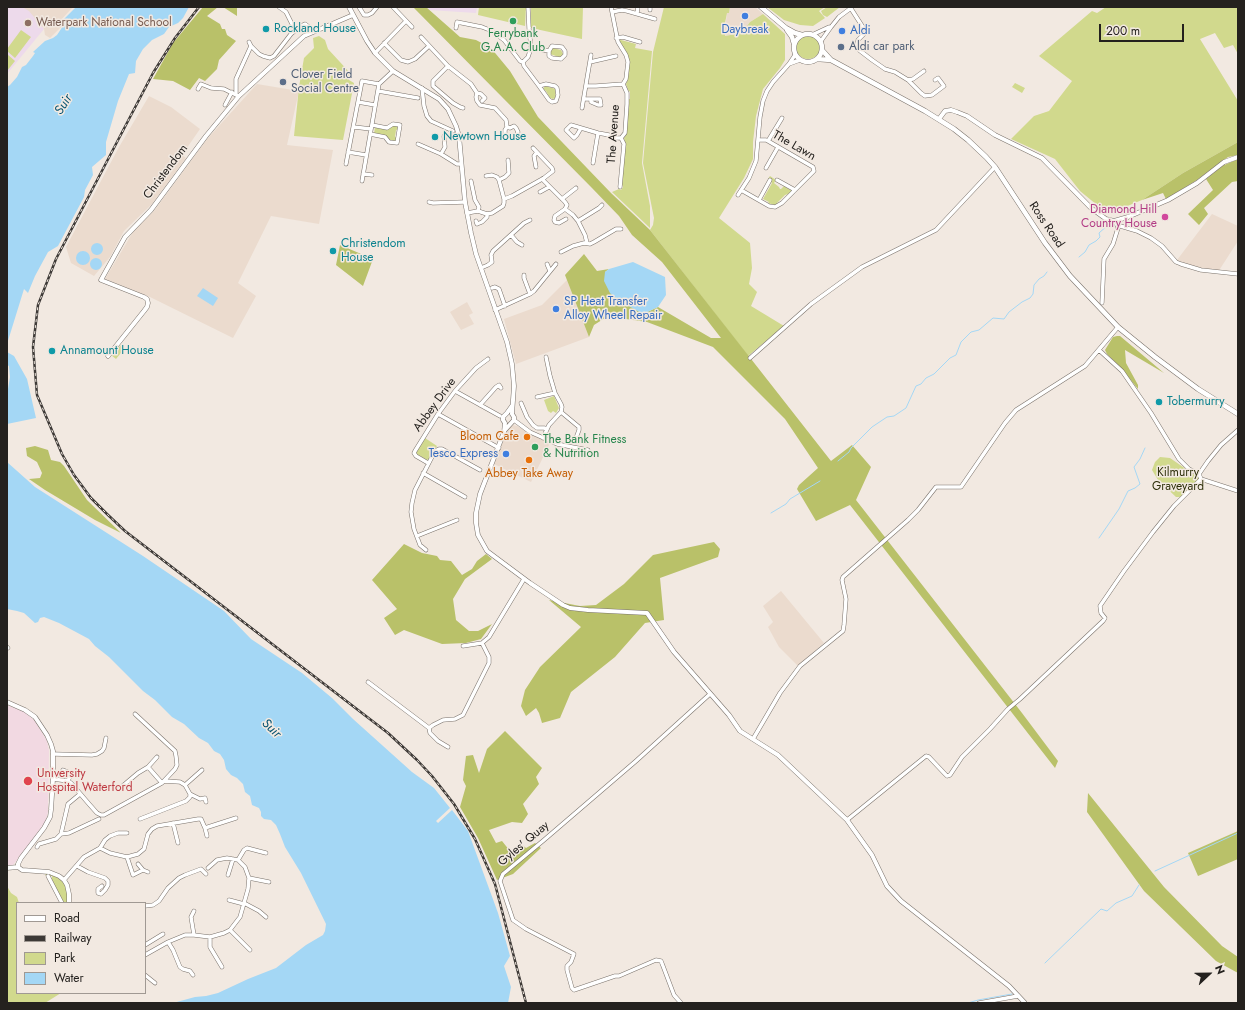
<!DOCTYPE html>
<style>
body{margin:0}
#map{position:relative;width:1245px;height:1010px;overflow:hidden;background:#f2e9e1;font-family:Jost,sans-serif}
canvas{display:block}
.frame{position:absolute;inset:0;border:8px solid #24211e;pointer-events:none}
.legend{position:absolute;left:16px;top:902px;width:130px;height:92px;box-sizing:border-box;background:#f2e9e1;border:1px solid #a09993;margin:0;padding:5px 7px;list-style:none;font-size:12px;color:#24211e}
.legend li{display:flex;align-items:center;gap:8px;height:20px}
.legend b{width:20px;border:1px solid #a09993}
.north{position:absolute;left:1189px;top:954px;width:40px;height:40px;-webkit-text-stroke:3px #f2e9e1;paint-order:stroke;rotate:68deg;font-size:11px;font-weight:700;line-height:16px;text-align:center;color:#24211e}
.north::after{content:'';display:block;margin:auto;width:14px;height:18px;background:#24211e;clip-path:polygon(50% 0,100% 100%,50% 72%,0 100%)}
.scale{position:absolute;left:1099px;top:24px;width:85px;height:18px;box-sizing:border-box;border:2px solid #24211e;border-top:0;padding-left:5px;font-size:12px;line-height:14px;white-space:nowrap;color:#24211e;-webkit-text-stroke:3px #f2e9e1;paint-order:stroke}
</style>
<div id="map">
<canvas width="1245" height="1010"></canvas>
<div class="frame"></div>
<ul class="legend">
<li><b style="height:5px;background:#fff"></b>Road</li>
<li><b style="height:5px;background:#3d3936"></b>Railway</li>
<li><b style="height:11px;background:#d1d98d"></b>Park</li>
<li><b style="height:11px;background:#a4d7f5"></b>Water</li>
</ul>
<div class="north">N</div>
<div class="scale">200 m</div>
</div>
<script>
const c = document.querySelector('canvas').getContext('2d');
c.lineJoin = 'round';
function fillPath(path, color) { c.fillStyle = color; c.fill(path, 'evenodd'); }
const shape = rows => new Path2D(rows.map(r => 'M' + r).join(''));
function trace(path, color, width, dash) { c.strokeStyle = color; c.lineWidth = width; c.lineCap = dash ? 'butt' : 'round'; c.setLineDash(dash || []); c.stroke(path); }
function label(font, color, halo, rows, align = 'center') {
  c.font = font + ' Jost,sans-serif'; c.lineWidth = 3; c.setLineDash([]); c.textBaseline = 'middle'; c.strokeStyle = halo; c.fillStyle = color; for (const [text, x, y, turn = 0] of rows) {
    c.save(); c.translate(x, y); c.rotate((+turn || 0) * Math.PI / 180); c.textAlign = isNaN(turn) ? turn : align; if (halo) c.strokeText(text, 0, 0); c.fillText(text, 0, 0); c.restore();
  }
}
fillPath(shape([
 [22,7,73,7,60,21,62,26,50,38,45,35,44,29],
 [730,7,755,7,763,14,750,22,747,26,747,32,724,36,727,13,729,13],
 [257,84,299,91,287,145,333,150,319,224,271,216,238,283,256,296,233,338,150,297,105,279,133,232,154,211,208,138],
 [149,96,171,107,200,129,182,155,186,158,152,204,124,231,110,257,94,276,71,263,66,247,119,147],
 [1212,214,1238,226,1238,241,1218,272,1188,265,1177,260],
 [567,280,589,337,516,364,504,319,542,305],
 [467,302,473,313,469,315,474,324,461,330,450,312],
 [513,425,517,426,550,443,531,482,494,464,508,429],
 [781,591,824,643,798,666,779,647,768,627,773,622,763,606]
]), '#ebdbce');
fillPath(shape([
 [7,7,22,7,29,11,44,29,7,74],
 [426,7,477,7,476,13,429,10]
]), '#eddaeb');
fillPath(shape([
 [7,705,25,712,35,721,47,741,49,751,48,812,46,820,38,833,13,865,7,865]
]), '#f2d9e2');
fillPath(shape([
 [479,7,526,7,525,26,478,15],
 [531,7,583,7,582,39,531,28],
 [664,7,730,7,729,13,727,13,725,23,725,36,747,32,747,26,750,22,763,14,785,34,785,60,780,68,763,89,756,116,753,142,753,159,744,178,719,218,750,243,752,268,749,284,757,292,751,306,784,326,748,356,650,230,653,225,654,218,643,163,653,52],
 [767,7,825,7,819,11,825,18,813,26,800,25,784,20],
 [827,7,840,7,827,17,823,15,821,11],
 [1106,7,1238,7,1238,54,1233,45,1224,48,1215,33,1200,39,1238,101,1238,142,1183,173,1142,200,1108,214,1080,191,1055,159,1011,139,1034,116,1049,111,1072,81,1039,56,1092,11,1097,13],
 [21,30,31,37,15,58,7,51,7,49],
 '796 47a12 12 0 1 1 24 0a12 12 0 1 1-24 0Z',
 [319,36,325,40,328,49,351,74,349,80,354,83,343,140,294,136,299,87,304,58,314,48,313,38],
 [620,38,621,40,636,44,635,48,652,51,642,163,650,206,650,228,612,192,619,189,621,190,623,187,622,184,625,143,624,138,626,135,628,99,630,99,630,92,628,90,626,84,628,78,629,60,627,54,619,40],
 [553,48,561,50,563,54,562,56,559,57,550,54,551,49],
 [7,54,15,61,7,71],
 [1015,83,1025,88,1022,93,1012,87],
 [545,86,556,89,555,98,553,99,550,98,546,91,543,89],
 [393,125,399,127,398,130,396,130,395,137,397,138,397,140,394,141,390,141,386,136,374,134,375,127,388,129],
 [770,176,776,180,774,183,779,187,780,189,781,189,784,186,792,191,788,194,785,195,777,203,778,204,774,205,768,203,769,202,763,199,772,183,768,179],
 [121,345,125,348,116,359,111,355],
 [554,396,559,408,556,413,553,411,551,413,548,411,544,400],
 [425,438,437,446,429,459,427,460,417,454,416,452],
 [1160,457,1170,458,1199,478,1199,480,1180,497,1176,497,1158,480,1152,470,1155,462],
 [45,873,58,877,64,883,67,890,67,903,64,903,51,879,52,878,52,876,46,876],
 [7,886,11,893,17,897,19,903,17,903,17,993,61,993,45,1003,8,1003,7,1001]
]), '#d1d98d');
fillPath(shape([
 [203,7,218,7,207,16,220,24,222,29,225,29,227,35,236,41,219,60,217,69,205,81,199,78,190,90,173,81,153,79,173,43],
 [223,7,237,7,237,16],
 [413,7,426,7,460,37,476,40,491,48,510,71,538,117,611,193,650,230,831,461,852,445,871,467,856,500,1022,713,1058,761,1055,768,850,505,816,521,797,489,799,485,818,468,785,419,713,347,647,322,626,319,605,318,594,325,589,337,565,275,584,254,597,271,609,269,605,272,643,314,658,307,711,338,721,338,662,262,632,235,619,216,592,188],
 [1238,142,1238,155,1228,157,1197,180,1166,199,1163,193,1142,200,1183,173],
 [1238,159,1238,181,1232,182,1204,208,1208,214,1199,225,1188,214,1213,190,1206,179,1222,166],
 [340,245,373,259,363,286,336,265],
 [1117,336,1120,336,1164,373,1125,350,1126,363,1138,385,1138,389,1121,368,1107,354,1105,350,1113,337],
 [35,446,48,450,51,460,60,462,64,466,87,500,121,533,95,520,45,490,29,479,40,478,42,473,37,462,27,456,26,448],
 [714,542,720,549,718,557,660,578,664,620,645,623,615,657,571,692,560,718,542,723,539,713,536,708,526,716,521,706,525,690,540,667,581,627,549,600,580,606,596,605,624,584,653,555],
 [404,544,422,553,437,556,440,560,451,561,462,575,472,569,477,561,486,554,492,559,465,579,453,599,456,620,469,631,478,631,492,624,481,639,466,643,442,644,404,630,395,635,384,618,397,609,372,580],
 [505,731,542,768,536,777,539,784,523,804,528,814,522,823,512,822,489,830,496,843,502,841,510,851,521,844,526,848,535,843,541,848,513,874,497,880,478,838,460,807,466,786,463,780,466,756,473,755,479,773,487,749],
 [1088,793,1164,887,1222,946,1238,957,1238,973,1216,961,1144,891,1087,812],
 [1238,831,1238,859,1198,876,1188,853]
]), '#b9c169');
fillPath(shape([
 [76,7,189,7,183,18,178,23,169,27,164,34,152,40,143,49,136,61,135,73,129,74,118,101,106,142,106,155,92,167,93,175,85,190,84,197,58,246,48,252,35,276,28,293,24,289,7,344,7,87,10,85,17,77,22,67,26,65,33,56,35,53,33,52,45,41,53,38,57,35,63,26,61,22],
 '91 249a6 6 0 1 1 12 0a6 6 0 1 1-12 0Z',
 '76 258a7 7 0 1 1 14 0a7 7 0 1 1-14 0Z',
 '90 264a6 6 0 1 1 12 0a6 6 0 1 1-12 0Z',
 [633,262,665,277,666,295,658,307,643,314,616,299,610,293,604,281,605,272,609,269],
 [203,288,218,298,213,306,197,296],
 [7,352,14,356,27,379,36,418,7,424,7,395,10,377,9,366,7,365],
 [7,462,35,487,143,556,224,611,251,639,302,673,332,698,353,719,412,772,434,788,450,808,436,821,438,823,452,810,468,831,498,913,510,956,504,966,511,987,508,1003,173,1003,195,997,206,996,218,993,248,979,276,968,306,945,323,935,325,931,326,924,301,873,285,847,280,834,276,825,271,820,264,819,261,816,261,812,259,808,252,805,250,796,245,792,243,784,237,778,231,775,226,769,224,760,220,754,214,751,208,743,199,738,184,724,172,717,155,700,143,691,109,657,95,646,89,639,59,623,44,617,40,618,38,622,35,623,24,613,17,611,7,609]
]), '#a4d7f5');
trace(shape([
 [1079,257,1085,252,1089,245,1096,241,1100,237,1099,233,1108,225],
 [838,461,849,452,851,448,872,427,887,417,894,416,906,408,916,386,921,384,926,378,934,374,950,358,956,355,961,342,971,332,979,330,993,318,1004,319,1009,312,1022,302,1030,298,1033,294,1034,285,1039,279,1044,276,1047,272],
 [771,513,786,504,790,499,820,481],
 [1099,538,1119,509,1128,491,1135,488,1140,484,1134,467,1140,459,1145,448],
 [1155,871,1238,833],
 [1045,963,1101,909,1107,911,1116,903,1132,896,1139,885],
 [968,1003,978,1000,1012,994]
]), '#a4d7f5', 1);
const minor = shape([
 [279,7,286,12,295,30],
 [359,7,364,15,368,15,372,13,377,7],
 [393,7,412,27],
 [611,7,618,42,626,55,628,62,626,79,623,84],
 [850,7,866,32,858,40,857,46,859,50,872,60,885,69,895,72,908,80,921,93,925,96,932,95,944,86,938,78,935,80],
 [650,10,650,7],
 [612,12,622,10,627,11,655,19],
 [637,13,638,7],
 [456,28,457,22,482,27,492,31,504,40,520,61,523,62,524,66,539,86,546,84,555,86,557,88,558,95,556,101,552,102,549,100,539,86],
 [814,34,829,27],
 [421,37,448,66,471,84,477,93,476,97,477,101,480,105,495,108,506,120,507,127,510,128,514,126,516,128,518,132,516,136],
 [616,38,623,37,640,42],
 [821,41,831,27,839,17,851,8],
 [249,42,251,46,259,54,263,56,270,58,274,56,291,34,301,26,305,24,314,31],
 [384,43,401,60,408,62,415,59,429,46],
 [531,48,549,51,552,46,562,47,565,51,565,55,561,59,552,58,549,56,549,51],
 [375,53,406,21],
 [523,62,528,57,531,48,529,28,528,7],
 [590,62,616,56],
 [789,64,800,60],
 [448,66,433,81,433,86,453,103,460,107,463,108],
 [908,80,913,79,924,71],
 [586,86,596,86,623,84],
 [422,88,424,106,427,116,431,121,453,131],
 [198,89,201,84,211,88,224,89,238,96],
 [378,91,418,98],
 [477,93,481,94,485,98,482,101],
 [236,95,236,79,251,46],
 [584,99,600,99,601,105,598,105,591,102,591,100],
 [358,102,375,105],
 [225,105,232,92],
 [582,108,591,55],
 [354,127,371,129],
 [507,127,505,130,505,137,513,136],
 [581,128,577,135,574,138,566,130,571,125,598,133,609,135,615,138,621,138],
 [370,134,385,137,389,142,397,143,400,125,393,124,387,128,372,125],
 [768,141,782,118],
 [418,144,441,154,457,164,461,164],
 [348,152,366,155],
 [441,154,445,147,444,136],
 [593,163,598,133],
 [346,164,362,81,379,84],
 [536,167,534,156,537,152],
 [766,168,778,147],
 [363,174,372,175],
 [486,176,492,175,497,177,499,180,504,199],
 [542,179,565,202,567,205,565,209,573,215,578,221,585,235,587,243],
 [499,180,505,177,509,173,508,160],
 [777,180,795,190],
 [362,181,379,84,393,71],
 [471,181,475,200,479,207,478,211],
 [620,187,624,144,621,138,625,133,627,104,627,93,623,84],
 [741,190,769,206,775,207,782,203,814,171,813,167,768,141,766,140,758,140],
 [540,192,549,187],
 [738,195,749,178,756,161,760,117,763,101,767,91,773,82,789,64,795,55],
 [562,199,576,188],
 [759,200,770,180],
 [429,202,433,203,465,202],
 [565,209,555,216,554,220,555,222,559,223,566,219],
 [467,213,478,211,487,214,492,213,503,206,504,203,504,199,512,196,544,178,553,171,552,168,533,148],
 [476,221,477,224,482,222,487,217,487,214],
 [578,221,599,208,602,205],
 [1114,221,1117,225,1137,231,1151,238,1162,246,1176,262,1181,264,1201,270,1238,274],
 [511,235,517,242,522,245],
 [561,252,573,246,584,243,590,244,594,242,616,229,621,229],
 [547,264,550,271],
 [481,268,488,265,492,262,491,255,493,251,524,223,530,220],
 [524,275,524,278,530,294],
 [492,288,495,287,499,289,505,306],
 [1102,303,1104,259,1113,244,1118,228,1117,225],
 [495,310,530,294,534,291,556,264],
 [1099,350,1122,371,1151,413,1179,459,1189,469,1199,474],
 [546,357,550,376,555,393],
 [750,358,811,304,862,267,936,230,995,167],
 [455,391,500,416],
 [537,397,555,393,561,404,562,407,561,412],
 [521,403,527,417,533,425,537,428,544,428,547,429],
 [480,405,496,387,499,385,501,388],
 [561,412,579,427,579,430,576,438],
 [438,414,499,448],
 [514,420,530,432,557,444,567,446,588,450],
 [543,438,549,425,561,412],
 [428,463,416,456,414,453,415,451,438,414,455,391,476,368,488,359],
 [423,473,465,497],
 [1201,479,1238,491],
 [417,536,457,520],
 [426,550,420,545,414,529,411,512,412,503,415,490,435,451,439,449,442,449,480,470],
 [463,646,482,643,489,637,524,579],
 [7,647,8,648],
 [368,682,429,728],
 [753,739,780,693,800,666,843,631,844,625,846,599,842,580,843,577,908,520,918,510,936,487,961,487,1005,423,1016,410,1085,366,1118,327],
 [448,747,438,741,430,733,429,728,433,725,443,720,455,719,463,715,489,663,489,657,482,643],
 [53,754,92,755,97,754,102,751,104,748,106,738],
 [148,767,162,783],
 [61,774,63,770,68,772,70,776,68,781],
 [53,779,68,781,71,783,89,804,97,813,101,815,104,815,162,783,175,769,177,765,176,756,175,751,135,714],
 [164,781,180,782,185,785,202,770],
 [119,789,138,773,148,767,157,757],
 [190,794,200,799,205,798,206,802],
 [140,819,186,801,190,797,190,794,185,785],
 [847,820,926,756,929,757,945,774,947,776,950,775,962,757,990,729,1008,709,1020,699,1103,621,1105,618,1101,613,1100,606,1124,571,1153,532,1174,506,1201,479,1199,474,1208,461,1221,445,1238,430],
 [173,823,178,843],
 [205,828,207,836],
 [61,834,68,804,80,794],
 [37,847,39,844,56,839,61,834,69,833,99,819],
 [100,848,105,840,110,836,118,833,127,833],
 [127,857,133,875,143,870,148,872],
 [138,864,143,870],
 [77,866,88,872,105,878,108,881,108,885,105,890,101,894,98,893,98,889,102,886],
 [208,868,217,860,227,858,238,860,244,850,247,848,266,853],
 [228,875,233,859],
 [48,876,62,903],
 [249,878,269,882],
 [64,880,84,857,100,848,110,853,127,857,138,854,144,849,148,834,152,829,157,826,198,819,201,819,205,828,236,818],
 [229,900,244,904],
 [244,903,259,911,266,917],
 [145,906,153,905,159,901,168,888,179,878,185,875,201,869,206,874],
 [230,930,250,950],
 [194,935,191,917,194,911],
 [210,937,210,947,222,967],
 [168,942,173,950,180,967,183,969,190,971,193,975],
 [145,945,163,934],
 [145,955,168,942,185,935,194,935,210,937,224,933,230,930,240,917,248,889,249,878,245,867,238,860],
 [145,975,155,983],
 [681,1003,674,995,663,966,661,961,656,960,619,976,615,976,574,990,572,988,567,970,567,966,571,962,574,954,526,929,513,920,500,881,503,874,544,840,636,761,710,694],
 [979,1003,1018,996]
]);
const tertiary = shape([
 [349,7,367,41,375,53,393,71,439,99,448,109,456,126,459,136,465,202,471,233,476,254,507,342,512,364,514,386,512,414,514,417,514,420,504,431],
 [939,119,945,111,951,110,957,112,967,116,995,135,1042,158,1091,208,1106,219,1114,221,1128,217,1168,200,1197,183,1224,162,1238,157],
 [108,356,144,311,147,307,148,303,147,299,144,297,101,280,125,237,151,210,206,136,239,96,304,36,353,15],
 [512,406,507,413,503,417,503,420,505,423,504,432,480,494,476,513,476,523,478,535,487,551,530,583,563,605,570,608,588,610,647,613,674,652,729,715,740,731,778,755,847,820,872,855,887,886,901,901,1009,986,1025,1003],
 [7,702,25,710,35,717,47,735,51,744,53,751,53,779,51,810,50,817,44,828,21,858,18,864,18,867,22,870,49,872,59,876,64,880,67,885,69,894,69,903],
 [7,868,18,867]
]);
const secondary = shape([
 [761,7,786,28,795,33,802,35],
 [787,30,792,37,794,44],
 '794 48a14 14 0 1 1 28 0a14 14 0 1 1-28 0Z',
 [822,50,831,60,925,111,954,129,968,140,986,157,995,167,1045,243,1070,276,1118,327,1155,357,1198,389,1238,414],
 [817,59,831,60]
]);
trace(minor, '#7a726b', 4.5);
trace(tertiary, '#7a726b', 5);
trace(secondary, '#7a726b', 5.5);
trace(minor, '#fff', 3.5);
trace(tertiary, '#fff', 4);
trace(secondary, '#fff', 4.5);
const rail = shape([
 [199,7,175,38,153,73,56,259,38,305,33,347,37,395,62,454,74,475,91,498,107,514,125,531,388,733,417,760,432,776,454,804,475,839,495,884,526,1003]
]);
trace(rail, '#3d3936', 2.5);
trace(rail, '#f2e9e1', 1, [3]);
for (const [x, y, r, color] of [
 [745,16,4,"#3f7fe0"],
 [513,21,4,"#2e9e5b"],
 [28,23,4,"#8d6e63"],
 [266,29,4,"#0f9aa8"],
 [842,31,4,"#3f7fe0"],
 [841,47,4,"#5c6f8a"],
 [283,82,4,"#5c6f8a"],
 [435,137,4,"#0f9aa8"],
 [1165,217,4,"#d1479c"],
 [333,251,4,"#0f9aa8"],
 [556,309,4,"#3f7fe0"],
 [52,351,4,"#0f9aa8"],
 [1159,402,4,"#0f9aa8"],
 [527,437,4,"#e8710a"],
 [535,447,4,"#2e9e5b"],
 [506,454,4,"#3f7fe0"],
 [529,460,4,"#e8710a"],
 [28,781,5,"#e0444e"]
]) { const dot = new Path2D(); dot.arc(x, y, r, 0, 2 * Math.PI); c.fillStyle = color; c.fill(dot); trace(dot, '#f2e9e1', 1.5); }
label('12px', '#785e54', '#f2e9e1', [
 ["Waterpark National School",36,23]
], 'left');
label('12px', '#0d838f', '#f2e9e1', [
 ["Rockland House",274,29],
 ["Newtown House",443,137],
 ["Christendom",341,244],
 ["House",341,258],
 ["Annamount House",60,351],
 ["Tobermurry",1167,402]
], 'left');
label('12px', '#366cbe', '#f2e9e1', [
 ["Daybreak",745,30,"center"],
 ["Aldi",850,31],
 ["SP Heat Transfer",564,302],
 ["Alloy Wheel Repair",564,316],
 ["Tesco Express",498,454,"right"]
], 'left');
label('12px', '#27864d', '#f2e9e1', [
 ["Ferrybank",513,34],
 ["G.A.A. Club",513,48],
 ["The Bank Fitness",543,440,"left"],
 ["& Nutrition",543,454,"left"]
]);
label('12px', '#4e5e75', '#f2e9e1', [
 ["Aldi car park",849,47],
 ["Clover Field",291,75],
 ["Social Centre",291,89]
], 'left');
label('12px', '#24211e', '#f2e9e1', [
 ["The Avenue",614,134,-86],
 ["The Lawn",794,146,30],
 ["Christendom",166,172,-53],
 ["Ross Road",1046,225,56],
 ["Abbey Drive",435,405,-54],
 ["Gyles' Quay",524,844,-40]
]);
label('12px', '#b23c85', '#f2e9e1', [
 ["Diamond Hill",1157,210],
 ["Country House",1157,224]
], 'right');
label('12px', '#c56008', '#f2e9e1', [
 ["Bloom Cafe",519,437],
 ["Abbey Take Away",529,474,"center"]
], 'right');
label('12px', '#2f310b', '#f2e9e1', [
 ["Kilmurry",1178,473],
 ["Graveyard",1178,487]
]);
label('12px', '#be3a42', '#f2e9e1', [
 ["University",37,774],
 ["Hospital Waterford",37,788]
], 'left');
label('italic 13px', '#005070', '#f2e9e1', [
 ["Suir",64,105,-58],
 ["Suir",271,729,43]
]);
</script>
